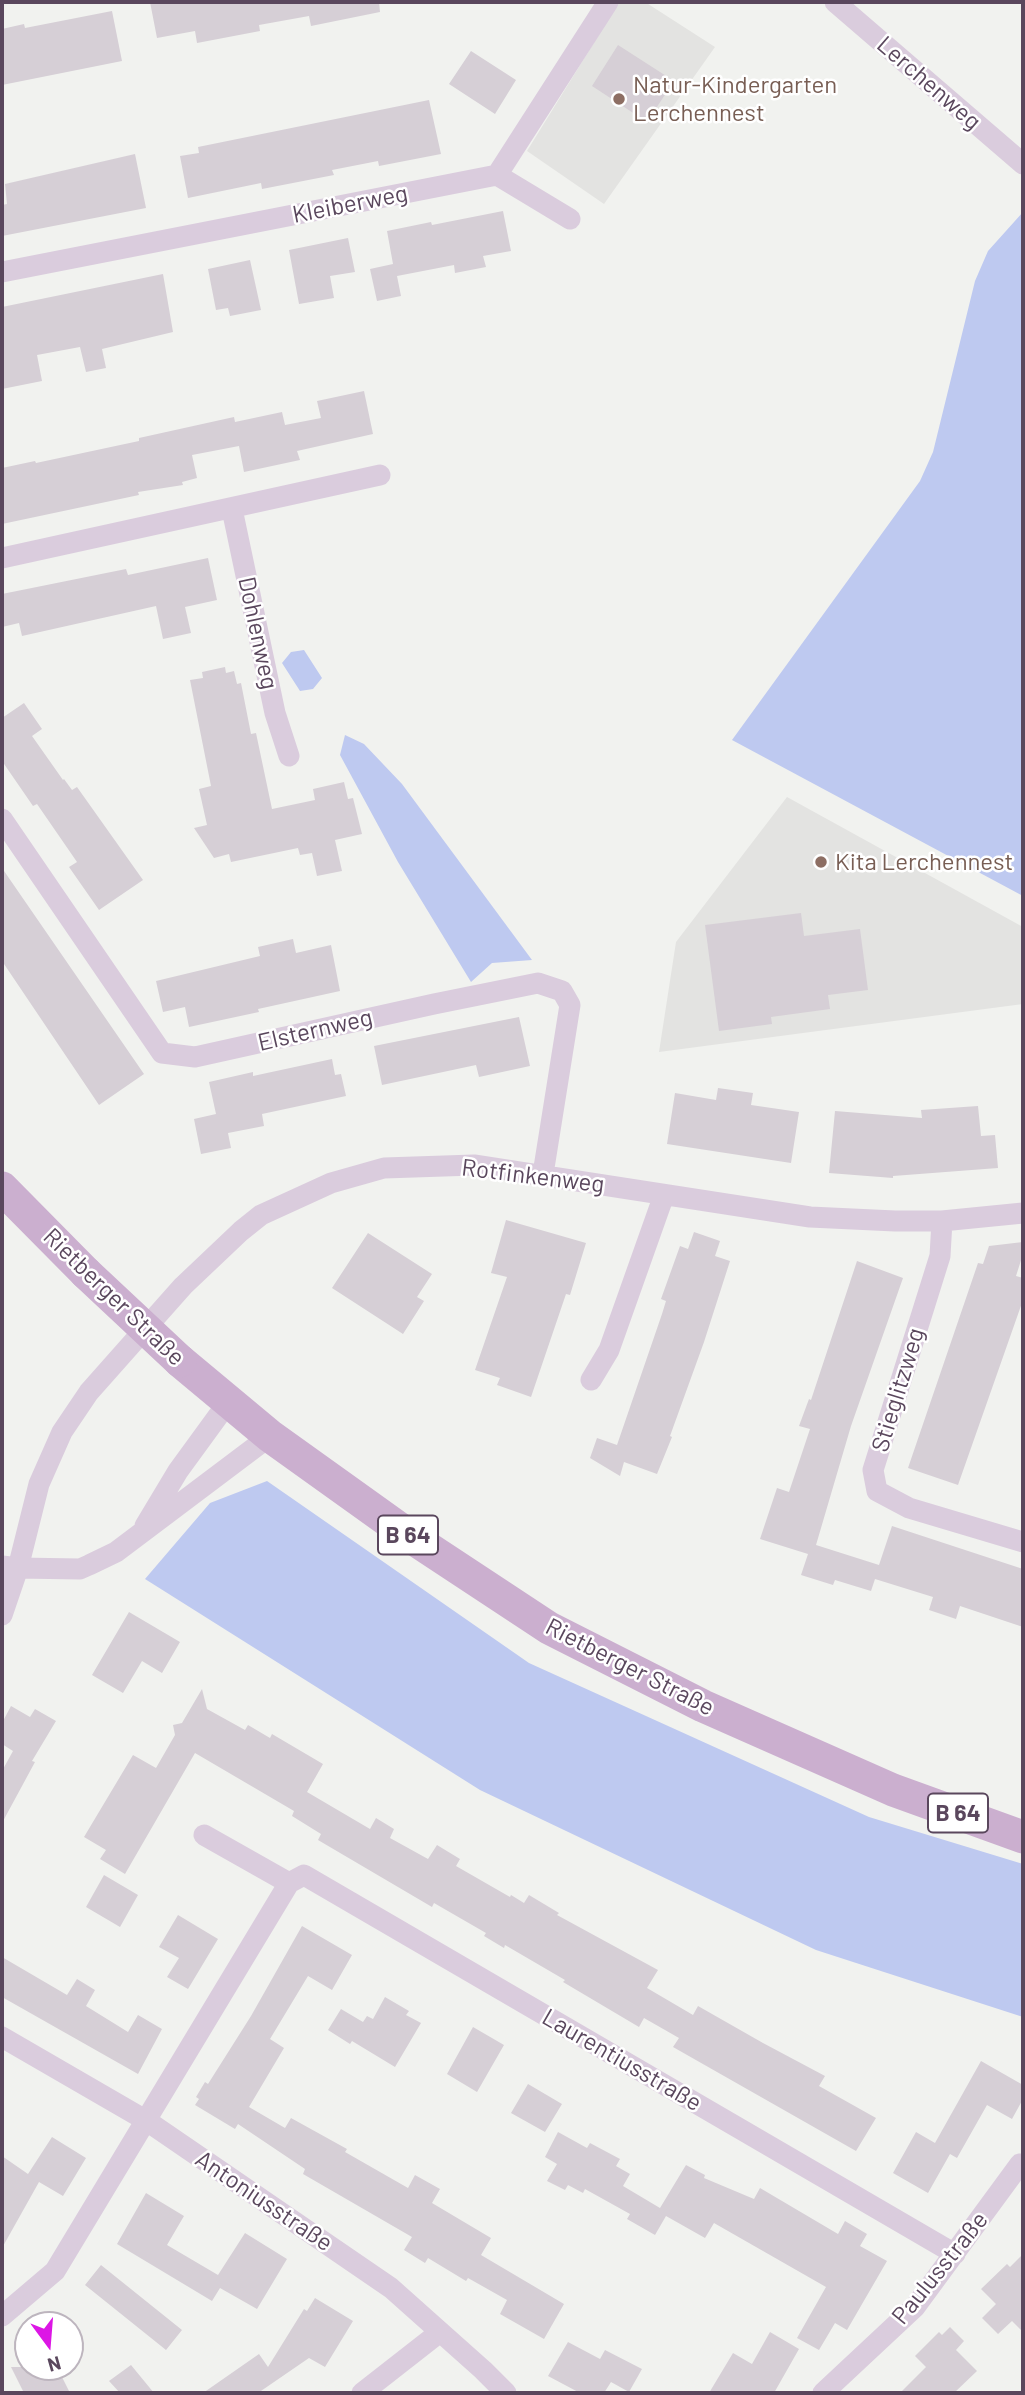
<!DOCTYPE html>
<meta charset="utf-8">
<style>
body{margin:0}
#map{position:relative;width:1025px;height:2395px;overflow:hidden;background:#f1f2ef;font-family:Barlow,sans-serif}
canvas{display:block}
.frame{position:absolute;inset:0;border:4px solid #5a475d;pointer-events:none}
.north{position:absolute;left:14px;top:2311px;width:70px;height:70px;box-sizing:border-box;background:#fff;border:2px solid #bdb5be;border-radius:50%;rotate:164deg;font-size:19px;font-weight:700;line-height:28px;text-align:center;color:#5a475d}
.north::after{content:'';display:block;margin:auto;width:24px;height:32px;background:#dc16e5;clip-path:polygon(50% 0,100% 100%,50% 72%,0 100%)}
</style>
<div id="map">
<canvas width="1025" height="2395"></canvas>
<div class="frame"></div>
<div class="north">N</div>
</div>
<script>
const c = document.querySelector('canvas').getContext('2d');
c.lineJoin = 'round';
function fillPath(path, color) { c.fillStyle = color; c.fill(path, 'evenodd'); }
const shape = rows => new Path2D(rows.map(r => 'M' + r).join(''));
function trace(path, color, width, dash) { c.strokeStyle = color; c.lineWidth = width; c.lineCap = dash ? 'butt' : 'round'; c.setLineDash(dash || []); c.stroke(path); }
function label(font, color, halo, rows, align = 'center') {
  c.font = font + ' Barlow,sans-serif'; c.lineWidth = 5; c.setLineDash([]); c.textBaseline = 'middle'; c.strokeStyle = halo; c.fillStyle = color; for (const [text, x, y, turn = 0] of rows) {
    c.save(); c.translate(x, y); c.rotate((+turn || 0) * Math.PI / 180); c.textAlign = isNaN(turn) ? turn : align; if (halo) c.strokeText(text, 0, 0); c.fillText(text, 0, 0); c.restore();
  }
}
fillPath(shape([
 [619,2,645,2,715,47,604,204,527,151],
 [787,797,1023,927,1023,1004,659,1052,676,942]
]), '#e3e3e1');
fillPath(shape([
 [1023,212,1023,896,732,740,920,481,933,452,975,281,988,251],
 [304,650,322,678,313,689,300,691,282,663,291,652],
 [345,735,364,744,402,784,532,960,492,963,471,982,398,862,340,755],
 [267,1481,529,1663,869,1817,1023,1864,1023,2017,816,1950,480,1790,145,1579,210,1503]
]), '#bec9f0');
fillPath(shape([
 [150,2,379,2,380,12,311,26,309,16,259,25,260,31,197,43,195,31,157,38],
 [112,11,122,61,2,85,2,29,24,24,25,28],
 [618,45,674,81,647,122,592,86],
 [471,51,516,80,495,114,449,84],
 [429,100,441,154,379,166,378,161,332,170,334,175,262,189,261,183,188,198,180,156,199,153,198,147],
 [135,154,146,208,2,236,2,205,7,204,5,184],
 [503,211,511,251,483,256,486,267,455,273,454,265,397,276,401,296,377,301,370,269,393,264,387,231,431,222,432,225],
 [348,238,355,272,330,276,334,298,299,304,289,250],
 [250,260,261,310,230,316,228,308,216,310,208,269],
 [163,274,173,332,102,349,106,368,86,372,80,347,37,355,42,381,2,389,2,307],
 [364,391,373,434,297,451,300,460,244,472,239,446,192,455,197,478,182,482,183,485,138,492,139,495,2,524,2,468,35,461,36,463,139,441,139,438,234,417,235,422,282,412,285,425,321,418,317,401],
 [208,558,217,600,185,607,191,633,163,639,156,606,22,636,19,623,2,627,2,594,126,569,128,575],
 [225,667,226,673,234,671,237,684,241,683,251,734,256,733,272,809,315,800,313,789,344,782,348,799,353,798,362,834,335,840,342,871,317,876,312,853,300,855,298,848,231,862,229,854,214,858,194,828,207,825,199,789,211,786,190,680,203,678,202,672],
 [24,703,42,729,32,736,63,780,64,779,72,790,77,787,143,880,99,910,69,867,77,862,37,804,33,806,2,761,2,718],
 [2,868,144,1074,99,1105,2,961],
 [801,913,804,936,860,929,868,990,828,995,830,1009,771,1017,772,1024,719,1031,705,925],
 [293,939,296,953,331,945,340,991,258,1009,259,1012,189,1027,185,1007,163,1012,156,981,260,956,258,947],
 [519,1017,530,1066,479,1077,476,1065,382,1085,374,1046],
 [332,1059,335,1075,341,1074,346,1096,262,1114,264,1126,228,1133,231,1148,201,1154,194,1119,216,1114,209,1082,253,1072,253,1076],
 [718,1088,753,1093,751,1105,799,1112,791,1163,667,1144,675,1093,716,1100],
 [978,1106,981,1136,995,1135,998,1168,893,1176,893,1178,829,1173,835,1111,922,1118,921,1110],
 [506,1220,586,1243,570,1295,566,1294,531,1397,497,1385,500,1378,475,1370,507,1277,491,1273],
 [694,1232,720,1241,715,1256,730,1261,704,1342,670,1436,672,1437,657,1474,624,1462,620,1476,590,1458,597,1438,617,1445,662,1314,666,1301,661,1299,680,1246,688,1249],
 [368,1233,432,1274,417,1297,424,1301,403,1334,332,1288],
 [1023,1242,1023,1254,1016,1276,1023,1278,1023,1300,958,1485,908,1468,978,1263,983,1264,989,1246],
 [857,1261,903,1278,851,1426,816,1545,879,1565,892,1526,1023,1569,1023,1627,960,1606,956,1619,929,1610,933,1597,875,1579,871,1591,835,1580,833,1585,801,1575,808,1554,760,1539,777,1488,789,1492,810,1429,799,1426,809,1399,811,1400],
 [129,1612,180,1642,162,1673,142,1661,123,1693,92,1675],
 [202,1689,207,1709,245,1730,248,1725,270,1738,272,1734,323,1764,307,1792,370,1829,376,1818,394,1829,390,1838,428,1859,437,1845,460,1859,456,1866,510,1897,511,1895,524,1903,529,1895,559,1913,557,1915,658,1970,647,1988,693,2015,698,2006,763,2043,825,2076,819,2086,876,2118,856,2151,673,2047,679,2038,644,2018,639,2027,563,1982,565,1980,505,1945,504,1948,484,1936,486,1933,434,1903,432,1907,318,1840,321,1834,292,1816,294,1811,195,1753,125,1874,100,1859,106,1850,84,1837,133,1755,156,1768,175,1735,173,1725,182,1723],
 [11,1706,30,1717,35,1709,56,1721,32,1761,35,1762,2,1823,2,1771,13,1751,2,1744,2,1723],
 [104,1875,138,1895,120,1927,86,1907],
 [178,1915,218,1939,188,1989,167,1977,179,1958,159,1947],
 [302,1926,352,1955,332,1990,308,1976,270,2039,284,2048,249,2107,285,2128,291,2118,347,2149,345,2152,408,2188,415,2175,440,2189,432,2203,491,2238,481,2255,564,2304,544,2339,500,2314,507,2300,468,2278,466,2281,428,2258,425,2263,404,2250,412,2237,303,2174,305,2169,238,2124,235,2129,195,2105,199,2099,196,2097,205,2082,208,2084,251,2016],
 [2,1957,67,1995,77,1979,95,1990,86,2006,128,2032,138,2015,162,2029,138,2074,2,1997],
 [385,1997,409,2011,406,2015,421,2023,395,2067,352,2041,350,2044,328,2030,341,2009,363,2022,367,2016,373,2019],
 [473,2027,504,2045,477,2092,447,2074],
 [981,2061,1023,2085,1023,2099,1012,2119,987,2105,957,2158,950,2154,928,2193,893,2173,916,2132,935,2143],
 [528,2084,562,2104,545,2132,511,2113],
 [558,2132,587,2148,590,2143,620,2159,616,2166,630,2174,623,2186,660,2208,686,2165,705,2175,704,2178,754,2199,760,2188,838,2234,845,2221,867,2234,860,2246,887,2261,847,2330,835,2323,819,2350,797,2338,826,2287,714,2223,705,2238,666,2216,655,2235,627,2219,630,2214,585,2189,583,2193,568,2185,565,2190,547,2181,557,2164,545,2157],
 [52,2137,86,2158,63,2196,39,2182,2,2248,2,2156,28,2174],
 [146,2193,184,2216,167,2245,218,2275,245,2233,287,2259,257,2309,220,2288,212,2301,117,2244],
 [1023,2254,1023,2332,1012,2321,998,2334,982,2318,996,2304,981,2289,1007,2264,1010,2267],
 [101,2265,182,2330,166,2350,85,2285],
 [315,2298,353,2321,325,2367,309,2358,258,2393,203,2393,259,2354,268,2367,304,2309,307,2311],
 [950,2327,964,2341,956,2350,977,2371,954,2393,900,2393,926,2367,915,2356,939,2332,942,2335],
 [770,2332,799,2349,774,2393,709,2393,733,2353,752,2364],
 [568,2342,600,2359,605,2350,642,2369,629,2392,611,2382,604,2393,580,2393,548,2376],
 [131,2365,154,2393,120,2393,109,2381],
 [11,2367,57,2367,70,2393,24,2393]
]), '#d6cfd6');
trace(shape([
 [835,2,1023,164],
 [497,175,570,219],
 [2,272,497,175,608,2],
 [232,509,275,713,289,756],
 [2,558,380,475],
 [2,819,162,1053,195,1057,434,1004,538,983,562,991,570,1005,543,1174],
 [942,1221,940,1256,873,1470,877,1491,909,1508,1023,1542],
 [591,1380,609,1350,664,1195],
 [145,1526,178,1471,229,1401],
 [2,1566,18,1568,80,1569,89,1565,116,1552,270,1436],
 [2,1615,18,1568,39,1484,62,1432,89,1392,183,1286,241,1231,261,1215,331,1183,384,1168,474,1165,810,1217,895,1221,942,1221,1023,1213],
 [204,1835,289,1883,304,1875,955,2254],
 [2,2037,147,2121,391,2288,483,2370,506,2393],
 [2,2316,55,2271,289,1883],
 [362,2393,440,2332],
 [823,2393,915,2307,1020,2164]
]), '#daccdd', 21);
trace(shape([
 [2,1188,86,1273],
 [180,1361,270,1436,411,1537,549,1628,703,1706,893,1790,1023,1837]
]), '#cbafcf', 33);
trace(shape([
 [86,1273,180,1361]
]), '#cbafcf', 33);
for (const [x, y, r, color] of [
 [619,99,7,"#8d6e63"],
 [821,862,7,"#8d6e63"]
]) { const dot = new Path2D(); dot.arc(x, y, r, 0, 2 * Math.PI); c.fillStyle = color; c.fill(dot); trace(dot, '#fff', 2.5); }
for (const [x, y, w] of [
 [408,1535,60],
 [958,1813,60]
]) { const box = new Path2D(); box.roundRect(x - w / 2, y - 19.5, w, 39, 5); c.fillStyle = '#fff'; c.fill(box); trace(box, '#5a475d', 2); }
label('bold 23px', '#5a475d', null, [
 ["B 64",408,1535],
 ["B 64",958,1813]
]);
label('24px', '#5a475d', '#fff', [
 ["Lerchenweg",929,83,41],
 ["Kleiberweg",350,204,-11],
 ["Dohlenweg",258,633,78],
 ["Elsternweg",315,1030,-13],
 ["Rotfinkenweg",533,1176,7],
 ["Rietberger Straße",114,1297,44],
 ["Stieglitzweg",898,1390,-73],
 ["Rietberger Straße",630,1667,27],
 ["Laurentiusstraße",622,2060,30],
 ["Antoniusstraße",264,2201,34],
 ["Paulusstraße",940,2268,-51]
]);
label('24px', '#785e54', '#fff', [
 ["Natur-Kindergarten",633,85],
 ["Lerchennest",633,113],
 ["Kita Lerchennest",835,862]
], 'left');
</script>
